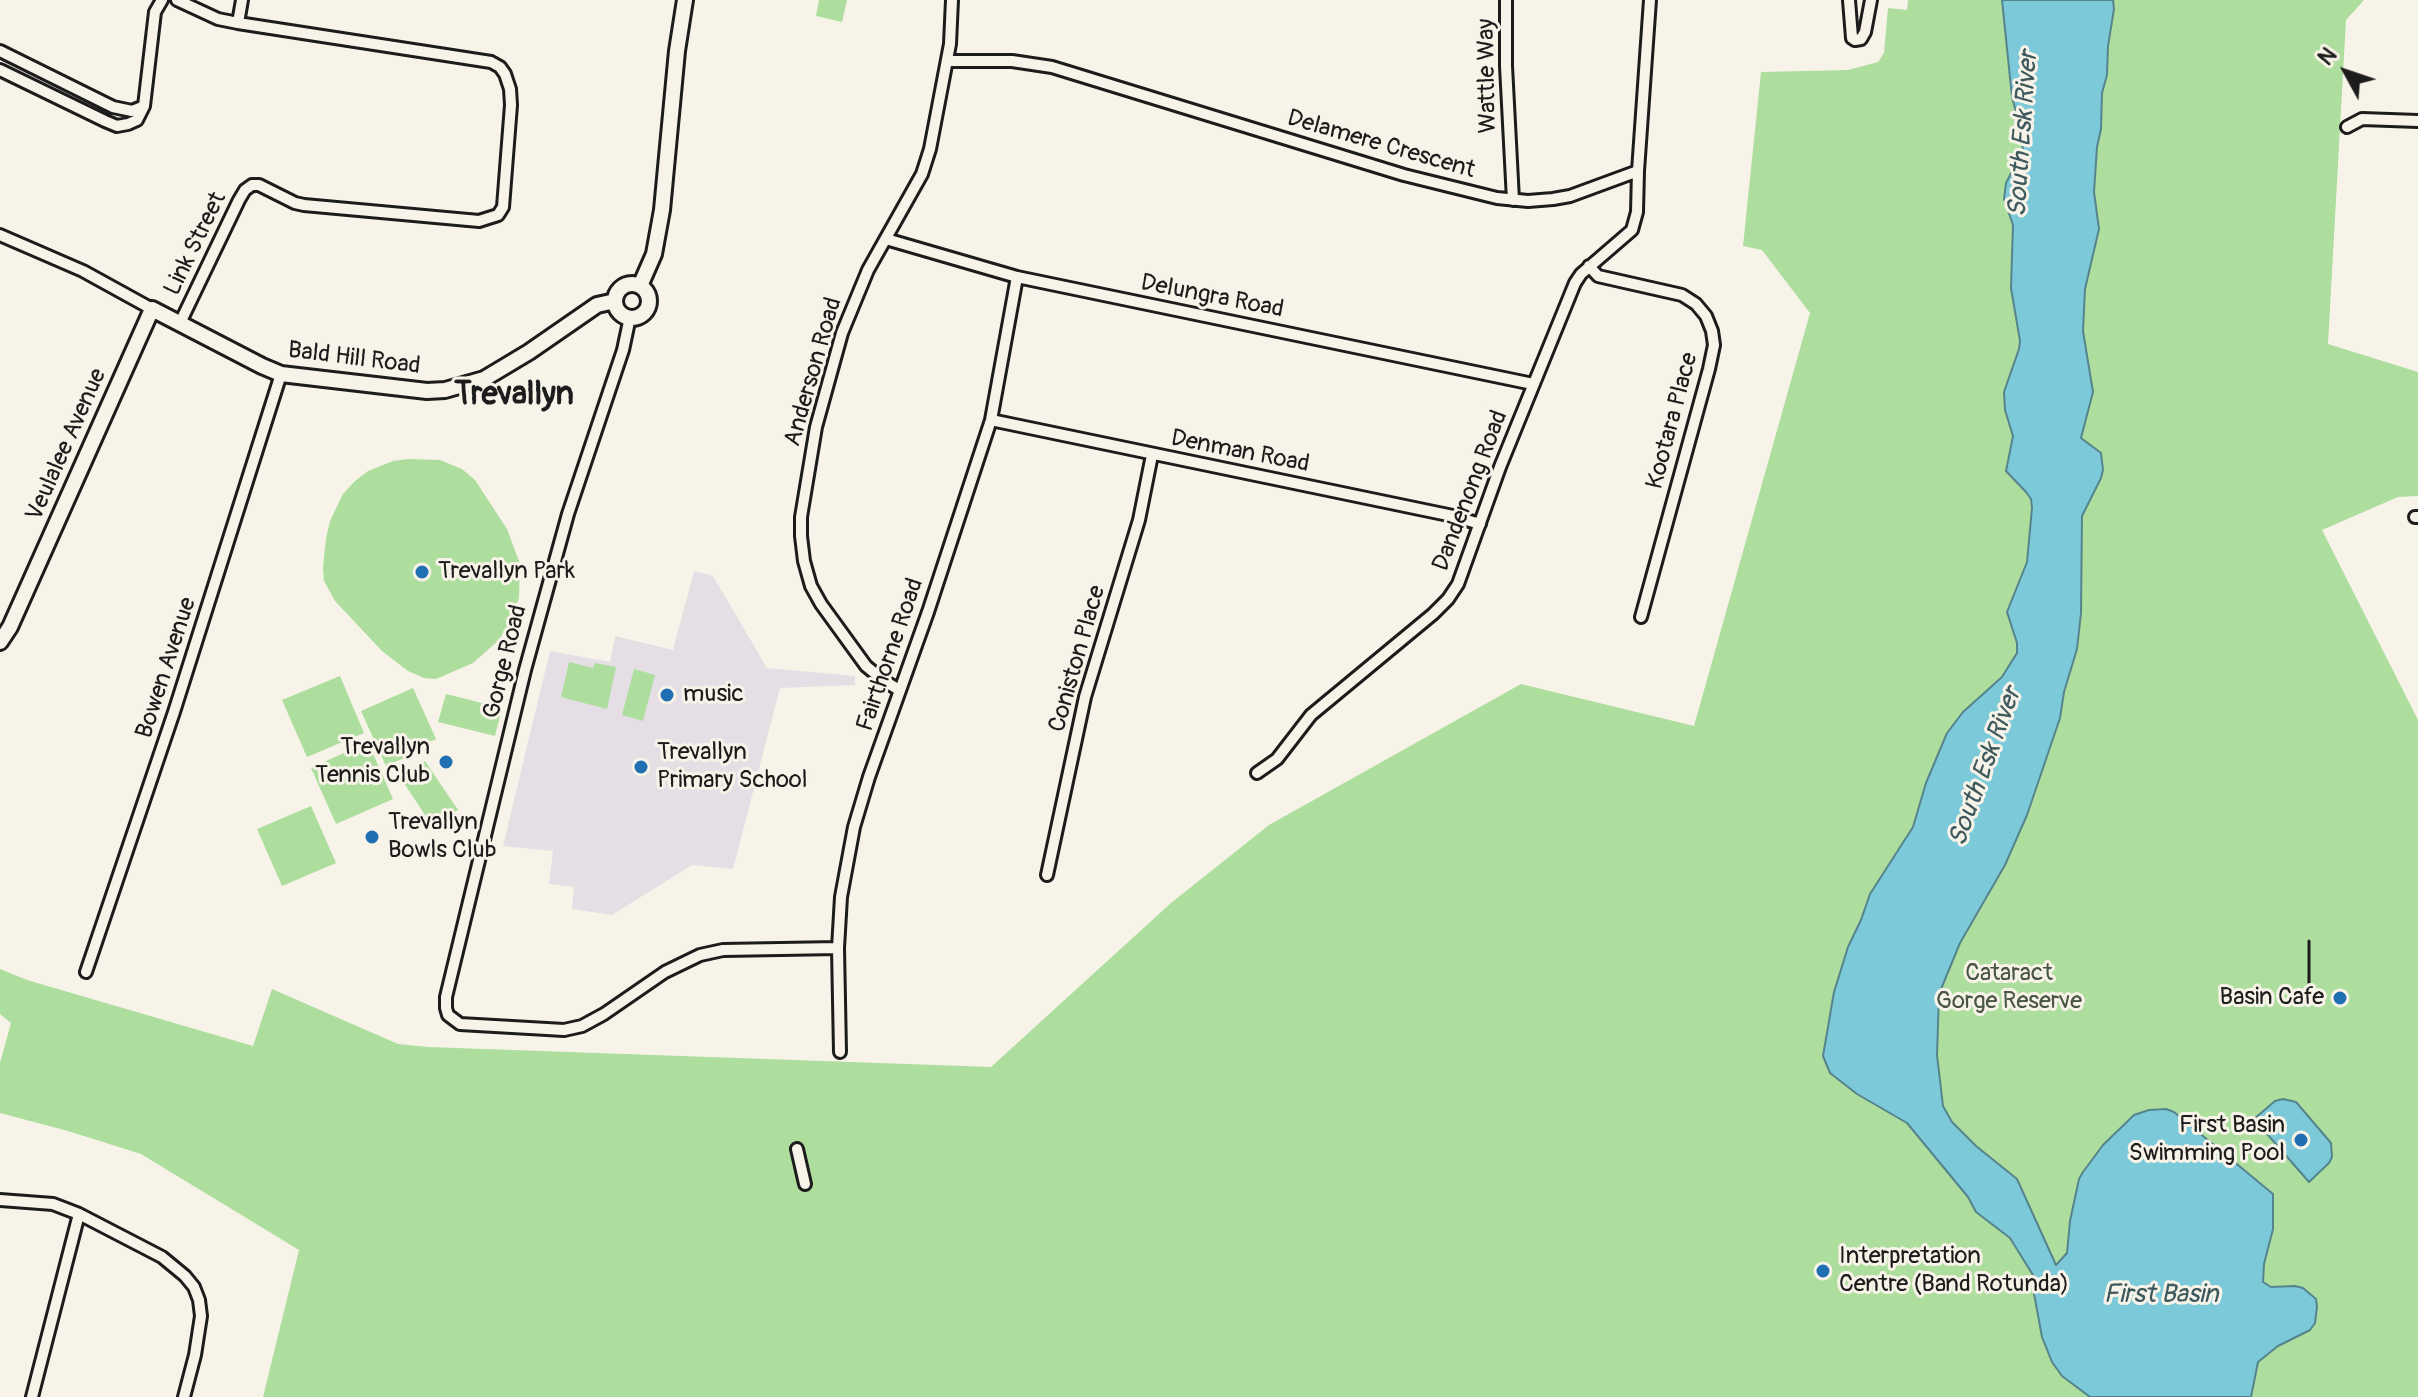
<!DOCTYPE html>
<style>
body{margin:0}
#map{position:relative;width:2418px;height:1397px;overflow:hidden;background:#f7f3e8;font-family:Pangolin,sans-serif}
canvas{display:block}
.north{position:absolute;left:2306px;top:32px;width:80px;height:80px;-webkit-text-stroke:6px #f7f3e8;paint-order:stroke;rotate:310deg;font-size:22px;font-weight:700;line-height:32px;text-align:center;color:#1c1c1c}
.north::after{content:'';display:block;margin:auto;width:28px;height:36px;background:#1c1c1c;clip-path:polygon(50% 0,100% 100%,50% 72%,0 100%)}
</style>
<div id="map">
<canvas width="2418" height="1397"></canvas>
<div class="north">N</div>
</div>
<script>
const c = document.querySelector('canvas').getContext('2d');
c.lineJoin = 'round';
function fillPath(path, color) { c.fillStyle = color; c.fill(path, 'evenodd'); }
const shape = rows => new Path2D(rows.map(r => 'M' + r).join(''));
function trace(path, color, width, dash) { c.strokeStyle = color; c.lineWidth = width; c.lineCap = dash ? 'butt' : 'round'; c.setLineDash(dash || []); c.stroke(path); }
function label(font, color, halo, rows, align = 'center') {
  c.font = font + ' Pangolin,sans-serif'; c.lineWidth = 6; c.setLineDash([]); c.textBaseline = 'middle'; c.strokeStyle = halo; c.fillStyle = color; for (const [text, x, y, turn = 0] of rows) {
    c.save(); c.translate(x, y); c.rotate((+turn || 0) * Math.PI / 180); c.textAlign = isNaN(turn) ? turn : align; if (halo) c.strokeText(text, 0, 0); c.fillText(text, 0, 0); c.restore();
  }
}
fillPath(shape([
 [694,571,713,576,767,668,855,676,855,685,780,688,733,869,692,865,612,915,572,909,574,887,549,884,553,851,503,846,550,651,610,662,615,636,673,650]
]), '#e6dee5');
fillPath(shape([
 [819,0,847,0,842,22,816,16],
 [1908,0,2364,0,2346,20,2328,344,2418,372,2418,496,2398,497,2322,530,2418,720,2418,1397,263,1397,299,1250,141,1154,68,1131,0,1113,0,1063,11,1023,0,1014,0,969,27,980,253,1046,272,989,398,1044,428,1047,991,1067,1171,903,1269,825,1521,684,1694,726,1810,313,1762,250,1743,246,1761,72,1848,70,1878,62,1884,53,1888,8,1907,10],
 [408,459,440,460,462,469,475,480,507,529,520,564,519,598,507,627,499,640,473,663,436,679,424,678,408,671,382,651,335,601,324,581,323,568,326,538,330,521,343,494,355,481,368,471,393,461],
 [569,662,593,668,595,663,616,667,607,709,561,697],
 [634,669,655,675,643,721,622,715],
 [340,676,364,733,307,757,282,700],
 [413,688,436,739,412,750,413,754,386,766,361,711],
 [446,694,502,708,495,736,438,722],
 [368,742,393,799,336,824,311,768],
 [425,761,458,810,433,827,400,777],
 [311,806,336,863,282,886,257,829]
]), '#adde9e');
const water = shape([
 [2002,0,2113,0,2114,9,2108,46,2107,75,2102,93,2101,129,2097,147,2094,192,2099,229,2085,289,2083,331,2093,392,2081,438,2101,453,2103,470,2101,478,2082,516,2081,613,2077,649,2064,692,2060,718,2027,815,2005,865,1960,943,1939,994,1937,1055,1943,1106,1952,1122,1976,1146,2017,1179,2056,1265,2067,1253,2070,1221,2079,1179,2083,1172,2103,1145,2134,1115,2149,1110,2166,1109,2174,1112,2273,1194,2273,1229,2264,1264,2263,1282,2271,1287,2295,1286,2303,1288,2316,1299,2317,1307,2315,1323,2310,1330,2278,1346,2258,1362,2251,1397,2090,1397,2062,1376,2052,1362,2042,1337,2033,1288,2036,1280,2010,1238,1976,1212,1968,1197,1907,1123,1857,1094,1830,1073,1823,1056,1834,992,1848,947,1861,920,1870,894,1913,827,1926,783,1947,733,1963,712,2002,677,2017,653,2017,643,2007,612,2027,562,2032,508,2031,499,2026,492,2006,471,2013,436,2005,410,2004,392,2019,349,2020,341,2011,288,2013,225,2004,199,2006,183,2023,150,2019,123,2012,97,2002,0],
 [2283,1099,2296,1102,2331,1143,2332,1157,2329,1163,2309,1182,2254,1119,2275,1101,2283,1099]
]);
fillPath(water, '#7ccad9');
trace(water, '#56848d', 2);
const street = shape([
 [177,0,218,19,238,23,242,0],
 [1506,0,1506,66,1513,200],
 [1849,0,1852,38,1855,40,1861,39,1865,32,1871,0],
 [0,51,113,107,132,111,144,106],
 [947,61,1012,61,1052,67,1404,175,1497,198,1528,201,1553,199,1570,196,1638,171,1650,0],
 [0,70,105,121,117,126,128,124,137,120,144,106,155,12,162,0],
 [2347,127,2362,119,2418,121],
 [0,235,83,271,152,309],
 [886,239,1017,277,1533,384],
 [1589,266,1598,276,1682,295,1696,304,1706,316,1712,331,1714,345,1709,369,1641,617],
 [630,317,623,350,568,514,525,670,446,997,446,1008,448,1015,460,1024,564,1030,582,1026,604,1014,665,972,700,955,723,950,838,948],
 [180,323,239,200,245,190,252,185,259,185,295,203,304,205,479,221,498,215,503,207,511,105,510,89,505,74,500,67,491,62,238,23],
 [991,420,1453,516,1480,524],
 [2415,517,2418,517],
 [899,690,883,680,866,666,821,604,811,586,804,561,801,536,801,517,816,427,842,333,868,270,922,174,930,149,950,44,952,0],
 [1257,773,1277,759,1311,715,1433,614,1448,599,1458,584,1500,467,1575,283,1581,274,1632,230,1637,212,1638,171],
 [1047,875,1085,697,1139,520,1152,455],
 [86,972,174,712,281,374],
 [840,1052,838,948,841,897,854,827,869,777,928,612,991,420,1017,277],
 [797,1149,805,1184],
 [0,1200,53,1204,79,1214,162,1257,185,1276,194,1287,199,1300,201,1316,195,1355,184,1397],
 [32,1397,79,1214]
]);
const secondary = shape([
 '615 301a17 17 0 1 1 34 0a17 17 0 1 1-34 0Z',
 [640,286,654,254,662,210,677,51,685,0],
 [0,642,10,627,152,309,262,366,281,374,427,391,445,390,484,379,529,352,597,305,615,301]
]);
trace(street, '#1c1c1c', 16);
trace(secondary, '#1c1c1c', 20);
trace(street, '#f7f3e8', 10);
trace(secondary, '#f7f3e8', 14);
trace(shape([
 [2309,999,2309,941]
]), '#1c1c1c', 3);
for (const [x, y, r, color] of [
 [422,572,8,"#1f6fb2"],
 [667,695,8,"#1f6fb2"],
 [446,762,8,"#1f6fb2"],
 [641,767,8,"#1f6fb2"],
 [372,837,8,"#1f6fb2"],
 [2340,998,8,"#1f6fb2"],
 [2301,1140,8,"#1f6fb2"],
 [1823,1271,8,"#1f6fb2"]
]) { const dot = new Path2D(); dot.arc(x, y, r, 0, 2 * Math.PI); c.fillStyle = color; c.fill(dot); trace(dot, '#f7f3e8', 3); }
label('24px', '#1c1c1c', '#f7f3e8', [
 ["Wattle Way",1488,76,-91],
 ["Delamere Crescent",1381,145,16],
 ["Link Street",196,244,-64],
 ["Delungra Road",1212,297,11],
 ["Bald Hill Road",354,359,7],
 ["Anderson Road",814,372,-74],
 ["Kootara Place",1673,421,-75],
 ["Veulalee Avenue",67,445,-66],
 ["Denman Road",1240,452,11],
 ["Dandenong Road",1471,491,-69],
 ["Fairthorne Road",891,655,-71],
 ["Coniston Place",1078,659,-74],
 ["Gorge Road",506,662,-76],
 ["Bowen Avenue",167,668,-72]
]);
label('24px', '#1c1c1c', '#f7f3e8', [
 ["Trevallyn Park",438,572],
 ["music",683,695],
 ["Trevallyn",430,748,"right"],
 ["Tennis Club",430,776,"right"],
 ["Trevallyn",657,753],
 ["Primary School",657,781],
 ["Trevallyn",388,823],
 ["Bowls Club",388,851],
 ["Basin Cafe",2324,998,"right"],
 ["First Basin",2285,1126,"right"],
 ["Swimming Pool",2285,1154,"right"],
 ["Interpretation",1839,1257],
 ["Centre (Band Rotunda)",1839,1285]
], 'left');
label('24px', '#485643', '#f7f3e8', [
 ["Cataract",2009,974],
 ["Gorge Reserve",2009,1002]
]);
label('italic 26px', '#3e595e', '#f7f3e8', [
 ["South Esk River",2024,134,-86],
 ["South Esk River",1986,767,-70],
 ["First Basin",2161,1295]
]);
label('bold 32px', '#1c1c1c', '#f7f3e8', [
 ["Trevallyn",514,396]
]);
</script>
